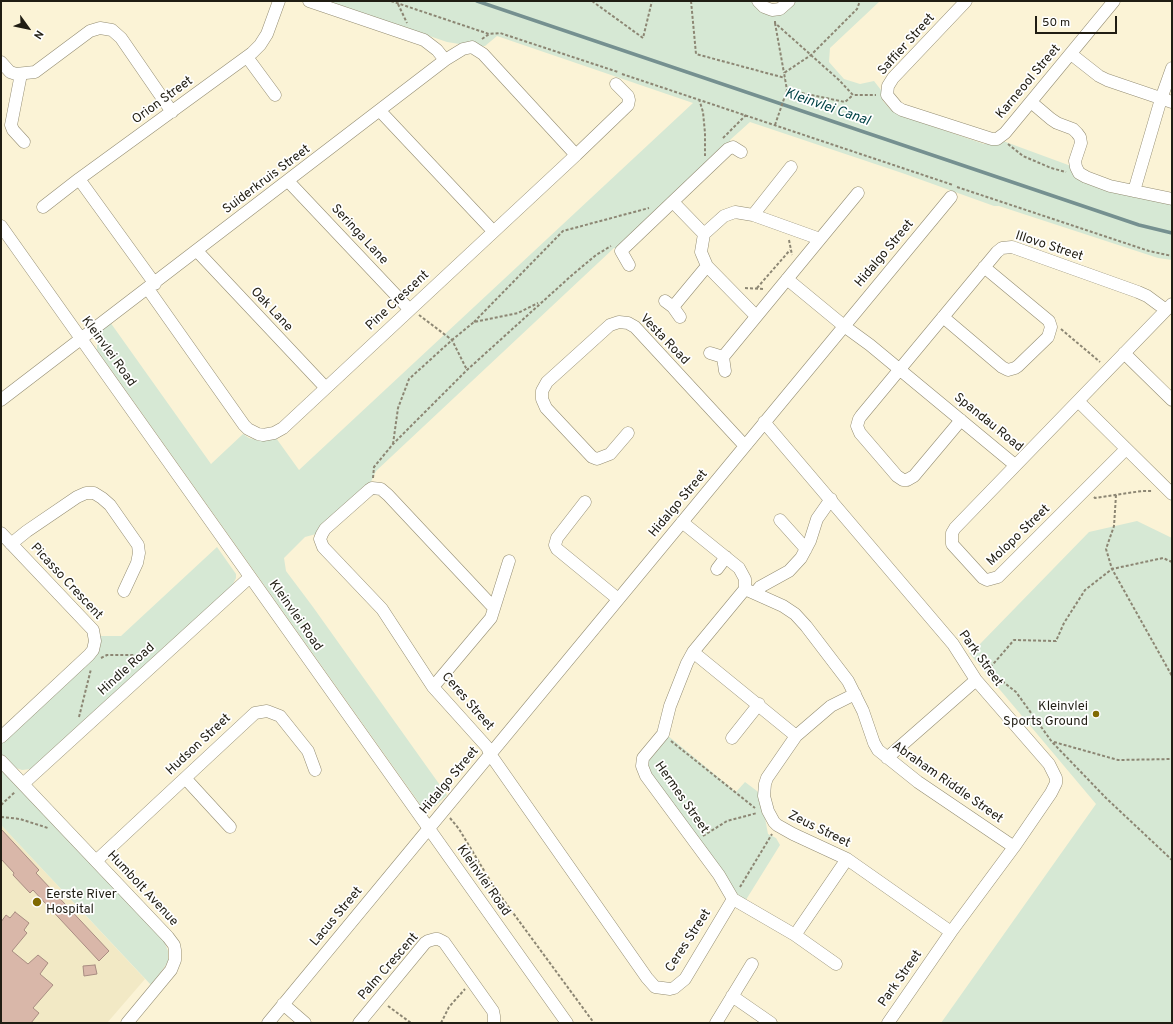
<!DOCTYPE html>
<style>
body{margin:0}
#map{position:relative;width:1173px;height:1024px;overflow:hidden;background:#fbf3d6;font-family:Overpass,sans-serif}
canvas{display:block}
.frame{position:absolute;inset:0;border:2px solid #201d13;pointer-events:none}
.north{position:absolute;left:8px;top:8px;width:40px;height:40px;-webkit-text-stroke:3px #fff;paint-order:stroke;rotate:123deg;font-size:11px;font-weight:700;line-height:16px;text-align:center;color:#201d13}
.north::after{content:'';display:block;margin:auto;width:14px;height:18px;background:#201d13;clip-path:polygon(50% 0,100% 100%,50% 72%,0 100%)}
.scale{position:absolute;left:1035px;top:16px;width:82px;height:18px;box-sizing:border-box;border:2px solid #201d13;border-top:0;padding-left:5px;font-size:12px;line-height:14px;white-space:nowrap;color:#201d13;-webkit-text-stroke:3px #fff;paint-order:stroke}
</style>
<div id="map">
<canvas width="1173" height="1024"></canvas>
<div class="frame"></div>
<div class="north">N</div>
<div class="scale">50 m</div>
</div>
<script>
const c = document.querySelector('canvas').getContext('2d');
c.lineJoin = 'round';
function fillPath(path, color) { c.fillStyle = color; c.fill(path, 'evenodd'); }
const shape = rows => new Path2D(rows.map(r => 'M' + r).join(''));
function trace(path, color, width, dash) { c.strokeStyle = color; c.lineWidth = width; c.lineCap = dash ? 'butt' : 'round'; c.setLineDash(dash || []); c.stroke(path); }
function label(font, color, halo, rows, align = 'center') {
  c.font = font + ' Overpass,sans-serif'; c.lineWidth = 3.5; c.setLineDash([]); c.textBaseline = 'middle'; c.strokeStyle = halo; c.fillStyle = color; for (const [text, x, y, turn = 0] of rows) {
    c.save(); c.translate(x, y); c.rotate((+turn || 0) * Math.PI / 180); c.textAlign = isNaN(turn) ? turn : align; if (halo) c.strokeText(text, 0, 0); c.fillText(text, 0, 0); c.restore();
  }
}
fillPath(shape([
 [1,825,145,979,107,1023,1,1023]
]), '#f2e9c5');
fillPath(shape([
 [327,1,752,1,759,9,794,1,880,1,830,48,829,62,844,79,860,84,874,81,881,90,883,101,891,110,897,114,984,144,992,144,1003,141,1071,166,1125,195,1172,204,1172,260,1158,258,999,206,994,206,905,174,750,122,730,140,731,143,617,249,614,248,376,471,370,484,316,534,305,537,284,558,286,571,313,607,447,795,435,806,428,809,423,806,422,807,97,350,97,339,101,330,110,322,211,464,243,434,249,438,261,441,276,438,299,470,693,103,497,36,485,46,472,46,447,42],
 [1137,521,1172,538,1172,1023,941,1023,1096,804,969,653,980,644,1089,532],
 [217,547,236,574,236,578,232,586,31,769,22,770,13,767,1,754,1,743,99,636,121,636],
 [667,735,736,792,745,782,757,791,761,797,768,834,776,838,780,845,744,903,650,772,649,768,649,760],
 [1,769,164,941,168,951,168,961,166,965,151,985,1,825]
]), '#d6e8d4');
trace(shape([
 [477,1,1139,225,1172,233]
]), '#759090', 3.5);
const building = shape([
 [1,829,39,870,36,873,109,951,99,961,33,890,30,893,13,875,14,873,1,859,1,829],
 [15,912,29,923,24,930,27,933,12,951,28,964,38,955,48,963,40,974,53,985,33,1008,39,1013,31,1023,1,1023,1,922,6,915,10,918,15,912],
 [95,965,97,974,84,976,83,966,95,965]
]);
fillPath(building, '#d9b7a9');
trace(building, '#a98d82', 1);
const minor = shape([
 [309,1,424,40,437,50,445,60],
 [758,1,764,7,772,10,780,9,789,1],
 [966,1,893,78,888,86,887,95,897,107,902,110,992,139,997,139,1005,133,1114,1],
 [1071,54,1099,76,1107,80,1172,102],
 [247,57,275,95],
 [1,62,10,72,16,74,35,72,90,31,100,28,112,30,121,38,172,112],
 [21,74,11,125,13,130,24,142],
 [1031,102,1051,119,1057,123,1073,129,1077,133,1080,137,1081,143,1075,161,1076,167,1079,173,1086,177,1110,186,1172,199],
 [380,111,493,231],
 [576,155,628,105,629,100,628,96,616,84],
 [79,179,155,284],
 [288,181,409,309],
 [1134,191,1161,99,1172,68],
 [673,202,704,234],
 [43,207,79,179,252,53,260,45,267,34,279,1],
 [753,215,791,167],
 [1,226,567,1023],
 [197,251,325,387],
 [629,265,621,251,728,149,733,147,741,152],
 [787,279,844,326,870,345,1015,465],
 [665,301,673,307,680,317],
 [673,307,707,266],
 [756,316,707,266,701,252,704,234,724,216,735,212,753,215,820,239],
 [943,317,1002,367,1008,370,1015,368,1018,366,1048,337,1051,327,1049,321,984,267],
 [710,353,723,357,725,371],
 [1124,353,1172,400],
 [723,357,858,193],
 [1,400,445,60,463,49,472,47,483,54,576,155,283,428,274,433,263,435,258,434,248,429,244,425,148,289],
 [1078,401,1172,494],
 [961,420,914,476,907,480,903,480,897,476,860,433,857,426,859,419,861,416,997,252,1002,248,1012,247,1138,292,1147,296,1166,310],
 [764,422,953,644,976,680,1049,764,1056,778,1056,783,1051,793,1014,847,951,932,888,1023],
 [628,433,610,454,597,459,592,457,546,408,542,399,542,391,547,382,610,325,619,322,628,323,635,327,745,446],
 [1126,449,998,577,987,580,983,578,952,544,952,533,955,528,1172,304],
 [585,502,557,538,555,545,557,549,618,599],
 [780,520,806,549],
 [682,522,739,568,745,579,745,589],
 [1,533,93,630,95,641,93,650,89,655,1,737],
 [11,544,27,531,77,497,86,493,94,493,102,498,110,505,138,545,139,553,137,563,124,591],
 [717,569,726,557],
 [745,589,693,652,687,663,670,706,663,734,643,758,642,766,646,776,719,875,733,899,795,935,836,964],
 [745,589,783,606,795,614,806,626,848,681,863,711,874,743,878,750,918,782,1014,847],
 [755,593,760,587,789,571,801,558,810,541,817,519,831,499],
 [494,608,388,495,381,489,372,488,369,490,325,529,322,534,320,539,323,547,382,609,433,687,487,747,490,754,647,978,655,987,670,989,674,988,685,979,733,899],
 [693,652,796,736],
 [433,687,491,618,509,561],
 [855,694,831,706,796,736,767,778,765,784,764,796,768,811,774,822,777,825,793,834,847,859,951,932],
 [732,738,759,704],
 [887,758,976,680],
 [1,761,168,937,174,945,175,950,175,960,171,970,127,1023],
 [185,778,230,827],
 [23,784,250,577],
 [96,861,255,713,267,711,280,716,308,751,315,770],
 [795,935,847,859],
 [732,996,771,1023],
 [283,1004,305,1023],
 [268,1023,951,197],
 [359,1023,425,943,428,941,435,939,438,939,444,942,493,1011,494,1016,494,1023],
 [716,1023,752,964]
]);
trace(minor, '#938c72', 13);
trace(shape([
 [391,1,489,34,500,33,618,72],
 [592,1,643,38,652,1],
 [691,1,696,54,785,78],
 [398,4,407,23],
 [775,21,775,23,839,80,853,95,876,95],
 [775,23,784,73],
 [482,39,489,34],
 [622,74,953,185],
 [787,90,845,102,853,95],
 [699,99,703,112,705,133,705,156],
 [775,125,787,90,784,73,811,55,857,9,860,1],
 [723,138,746,115],
 [1008,144,1023,156,1051,168,1066,172],
 [957,187,1149,251,1172,256],
 [789,240,792,255],
 [745,288,765,289],
 [757,288,790,250],
 [419,315,452,340,467,370],
 [474,322,563,231,649,208],
 [1061,329,1100,362],
 [393,444,398,408,409,379,452,340,474,322,518,313,538,303],
 [373,478,374,467,393,444,467,370,571,276,596,255,611,246],
 [1116,495,1114,526,1106,549,1112,569,1172,676],
 [1094,497,1095,498,1142,491,1152,491],
 [1172,562,1163,558,1112,569,1085,590,1064,623,1056,641,1014,640,988,670,1016,692,1052,742,1106,798,1172,860],
 [101,658,107,655,148,655],
 [79,717,91,669],
 [671,741,755,808],
 [1054,742,1118,760,1172,759],
 [1,805,15,792],
 [1,817,20,819,48,828],
 [450,818,459,829,494,887,594,1023],
 [703,836,727,821,757,813],
 [740,887,772,834],
 [388,1006,411,1023],
 [441,1023,449,1007,465,989]
]), '#8c8673', 2, [3, 2]);
trace(minor, '#fff', 12);
for (const [x, y, r, color] of [
 [1096,714,4,"#806a02"],
 [37,902,5,"#806a02"]
]) { const dot = new Path2D(); dot.arc(x, y, r, 0, 2 * Math.PI); c.fillStyle = color; c.fill(dot); trace(dot, '#fff', 1.5); }
label('13px', '#201d13', '#fff', [
 ["Saffier Street",907,45,-48],
 ["Karneool Street",1029,82,-50],
 ["Orion Street",163,101,-36],
 ["Suiderkruis Street",267,180,-37],
 ["Seringa Lane",359,235,47],
 ["Illovo Street",1049,247,18],
 ["Hidalgo Street",885,254,-50],
 ["Pine Crescent",398,301,-43],
 ["Oak Lane",271,310,47],
 ["Vesta Road",664,340,46],
 ["Kleinvlei Road",108,352,54],
 ["Spandau Road",988,423,39],
 ["Hidalgo Street",679,504,-50],
 ["Molopo Street",1019,536,-44],
 ["Picasso Crescent",66,582,47],
 ["Kleinvlei Road",295,616,55],
 ["Park Street",980,659,54],
 ["Hindle Road",127,670,-42],
 ["Ceres Street",467,702,49],
 ["Hudson Street",199,745,-43],
 ["Hidalgo Street",450,781,-50],
 ["Abraham Riddle Street",947,783,35],
 ["Hermes Street",681,798,55],
 ["Zeus Street",819,830,26],
 ["Kleinvlei Road",483,881,55],
 ["Humbolt Avenue",142,889,47],
 ["Lacus Street",337,917,-50],
 ["Ceres Street",689,941,-57],
 ["Palm Crescent",389,967,-49],
 ["Park Street",901,979,-55]
]);
label('13px', '#201d13', '#fff', [
 ["Kleinvlei",1088,707],
 ["Sports Ground",1088,722],
 ["Eerste River",46,895,"left"],
 ["Hospital",46,910,"left"]
], 'right');
label('italic 14px', '#004246', '#fff', [
 ["Kleinvlei Canal",827,108,19]
]);
</script>
